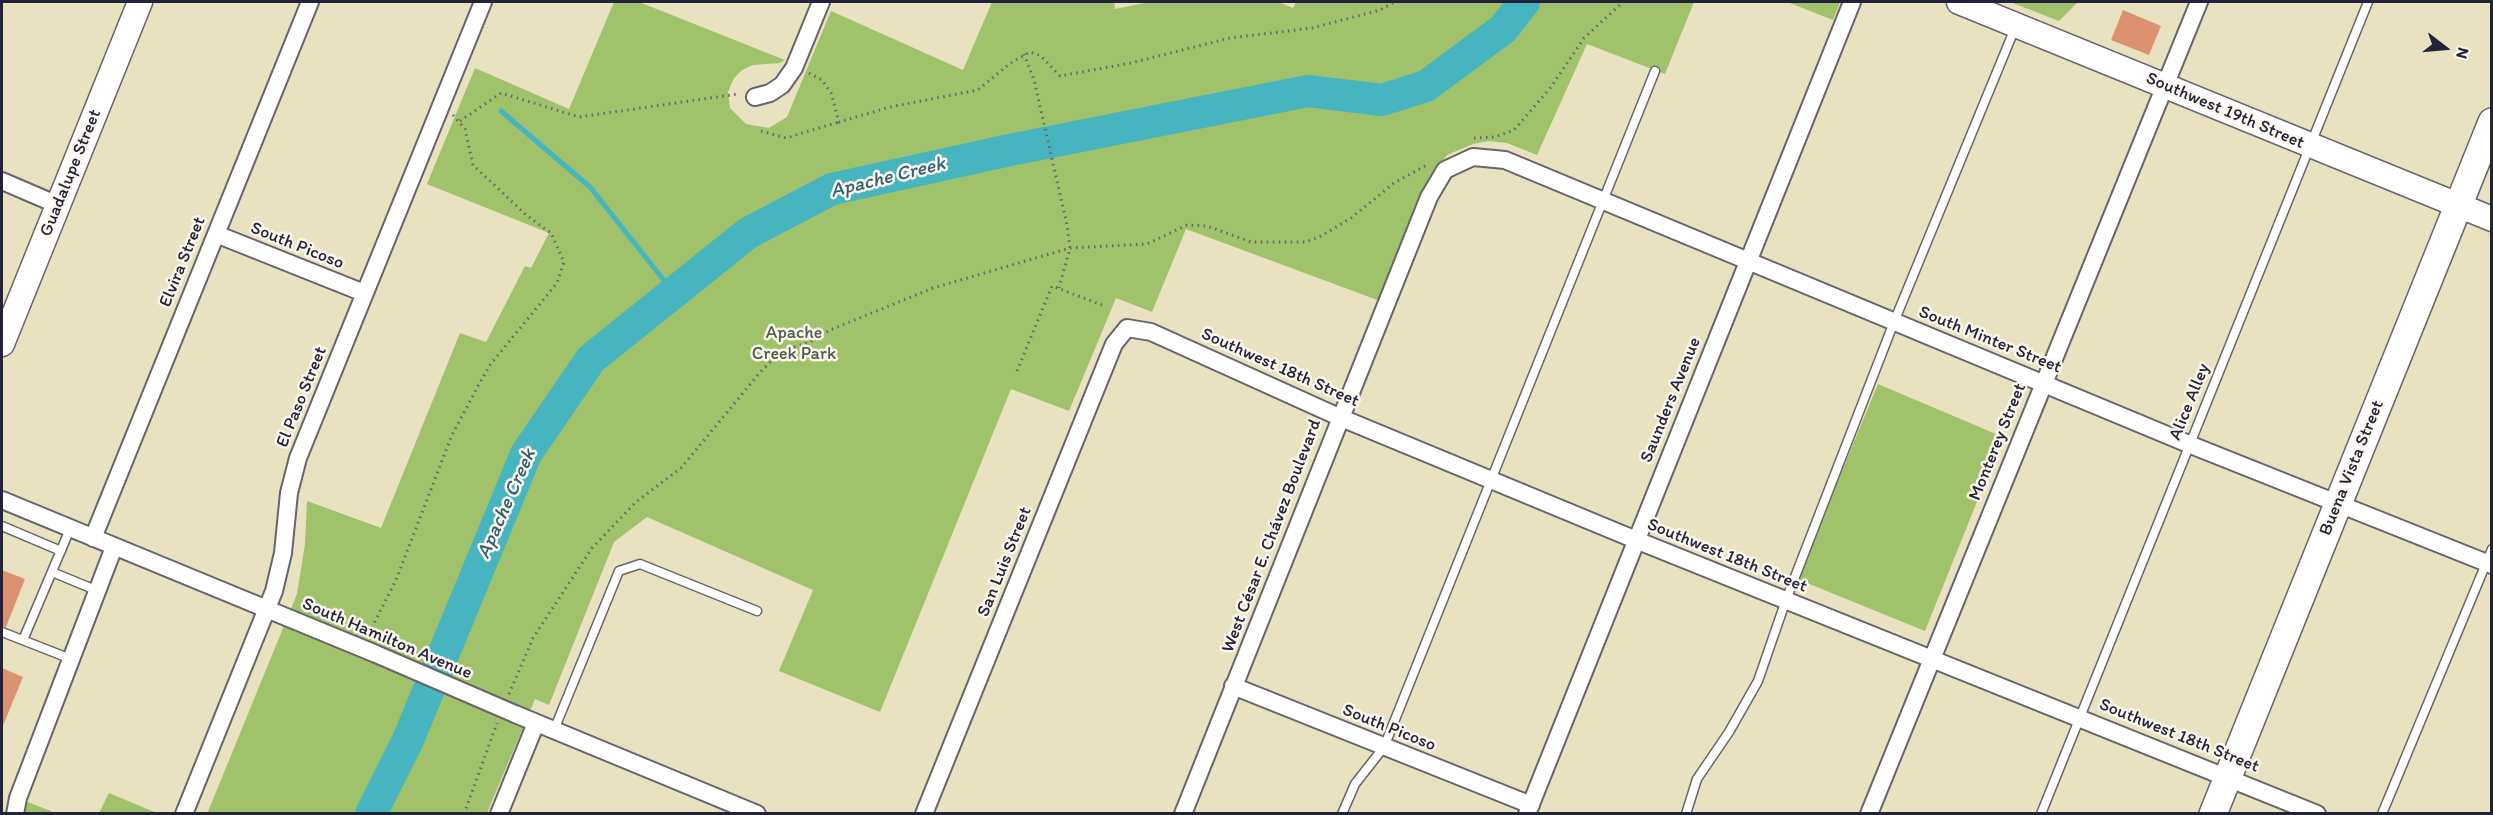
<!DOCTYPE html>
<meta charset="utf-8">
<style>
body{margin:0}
#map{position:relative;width:2493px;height:815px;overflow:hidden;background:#e8e2c0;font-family:Itim,sans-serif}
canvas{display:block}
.frame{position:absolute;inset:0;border:3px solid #22223b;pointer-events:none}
.north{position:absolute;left:2415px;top:18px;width:60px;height:60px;-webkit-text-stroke:4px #fbf7ec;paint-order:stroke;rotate:106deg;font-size:16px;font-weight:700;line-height:24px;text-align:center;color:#22223b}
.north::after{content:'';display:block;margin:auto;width:21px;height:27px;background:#22223b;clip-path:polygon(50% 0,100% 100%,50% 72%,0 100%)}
</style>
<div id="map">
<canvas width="2493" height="815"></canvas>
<div class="frame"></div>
<div class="north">N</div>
</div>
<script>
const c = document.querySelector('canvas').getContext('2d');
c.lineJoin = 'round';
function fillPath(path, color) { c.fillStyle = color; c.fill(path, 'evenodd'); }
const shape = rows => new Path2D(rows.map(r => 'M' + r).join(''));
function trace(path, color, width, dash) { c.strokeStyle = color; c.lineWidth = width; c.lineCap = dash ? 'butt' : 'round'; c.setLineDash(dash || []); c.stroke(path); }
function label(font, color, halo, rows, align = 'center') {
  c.font = font + ' Itim,sans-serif'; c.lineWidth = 5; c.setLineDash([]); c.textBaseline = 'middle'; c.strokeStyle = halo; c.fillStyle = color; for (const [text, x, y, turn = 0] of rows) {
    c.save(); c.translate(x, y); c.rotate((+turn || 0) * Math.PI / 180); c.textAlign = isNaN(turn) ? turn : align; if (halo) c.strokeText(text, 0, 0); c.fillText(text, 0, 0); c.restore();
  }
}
fillPath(shape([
 [614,2,639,2,785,60,780,63,753,65,742,70,734,78,728,92,730,108,746,124,769,128,787,117,831,11,963,70,992,2,1114,2,1115,9,1149,2,1278,2,1293,8,1296,2,1694,2,1665,74,1587,44,1537,155,1507,143,1489,141,1473,144,1447,155,1433,175,1380,301,1186,229,1152,312,1116,298,1069,411,1011,389,880,712,779,671,813,590,647,517,614,542,549,705,535,699,487,813,207,814,297,594,305,544,307,501,381,528,460,333,486,342,525,266,531,268,549,233,427,184,475,68,569,109],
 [1787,2,1840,2,1833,20],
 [2010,2,2078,2,2059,21],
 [1878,384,2003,437,1925,631,1797,579],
 [109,793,157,813,99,813],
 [12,796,56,813,5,814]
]), '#9fc26b');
trace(shape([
 [501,111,590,187,674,293]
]), '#46b5bf', 5);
trace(shape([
 [371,814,408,740,526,454,591,359,748,233,832,189,1010,150,1308,91,1382,100,1426,86,1503,29,1524,2]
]), '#46b5bf', 32);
fillPath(shape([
 [2123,10,2161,26,2149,55,2111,40],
 [2,570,25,579,6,627,2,626],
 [2,668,23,677,2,728]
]), '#dc9171');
const lane = shape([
 [2,526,61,551],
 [52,572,98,591],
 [2,632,71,659],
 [23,640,70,529],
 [554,730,619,571,640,564,757,611],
 [1342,814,1355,784,1384,747,1655,71],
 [1686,814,1697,779,1729,732,1758,681,1786,600,1894,322,2015,28],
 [2041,814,2368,2],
 [2382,814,2492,549]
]);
const street = shape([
 [755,97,770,93,782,85,794,68,821,2],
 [2,181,58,205],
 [216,234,364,293],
 [2,500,376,654],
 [93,538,310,2],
 [1233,686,1531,805],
 [515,714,757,814],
 [15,814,18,798,114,547],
 [184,814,274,591,283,553,289,493,298,458,483,2],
 [499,814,536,723],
 [924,814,1114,344,1127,328,1151,332,1339,417,1636,540,2317,814],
 [1183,814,1429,197,1445,170,1473,157,1505,160,2191,445,2492,565],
 [1527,814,1852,2],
 [1869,814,2199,2]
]);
const secondary = shape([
 [1959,2,2492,219],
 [2,344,140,2]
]);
const primary = shape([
 [2213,814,2492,122]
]);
trace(lane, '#67656a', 11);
trace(street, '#67656a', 20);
trace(secondary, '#67656a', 27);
trace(primary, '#67656a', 30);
trace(shape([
 [1024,54,1034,80,1067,225,1070,248,1059,288],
 [809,73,822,80,831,93,839,122,890,107,978,90,1009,64,1030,52,1041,56,1060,76,1131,63,1230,38,1312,28,1380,10,1394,2],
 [460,121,501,93,579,117,738,94],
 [761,131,786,138,839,122],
 [1474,138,1495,137,1514,130,1551,87,1584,38,1623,2],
 [1017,371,1052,286,1102,305],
 [369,633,396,580,452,435,478,386,490,365,557,283,564,262,551,233,526,215,473,165,465,129,453,115],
 [509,694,533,638,592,548,636,502,681,468,762,370,782,351,810,342,830,330,933,288,1070,248,1147,244,1187,225,1207,226,1251,242,1306,242,1323,235,1351,218,1394,183,1427,165],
 [464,814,497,723]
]), '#67656a', 3, [1.5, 4.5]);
trace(lane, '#fff', 8);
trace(street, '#fff', 16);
trace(secondary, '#fff', 24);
trace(primary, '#fff', 27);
const streetBridge = shape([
 [376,654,515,714]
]);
trace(streetBridge, '#67656a', 20, []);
trace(streetBridge, '#fff', 16);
label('18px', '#22223b', '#fbf7ec', [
 ["Southwest 19th Street",2225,111,23],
 ["Guadalupe Street",71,173,-68],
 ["South Picoso",297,246,22],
 ["Elvira Street",183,262,-68],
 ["South Minter Street",1990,340,22],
 ["Southwest 18th Street",1280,368,24],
 ["El Paso Street",302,397,-68],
 ["Saunders Avenue",1671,400,-68],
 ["Alice Alley",2190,402,-68],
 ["Monterey Street",1998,442,-68],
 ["Buena Vista Street",2352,468,-68],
 ["West César E. Chávez Boulevard",1272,536,-69],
 ["Southwest 18th Street",1727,556,22],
 ["San Luis Street",1005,562,-68],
 ["South Hamilton Avenue",387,639,23],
 ["South Picoso",1389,728,22],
 ["Southwest 18th Street",2179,736,22]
]);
label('18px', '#4e5a4c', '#fbf7ec', [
 ["Apache",794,333],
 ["Creek Park",794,354]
]);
label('italic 20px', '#305d70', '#fbf7ec', [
 ["Apache Creek",888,178,-14],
 ["Apache Creek",507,504,-66]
]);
</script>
